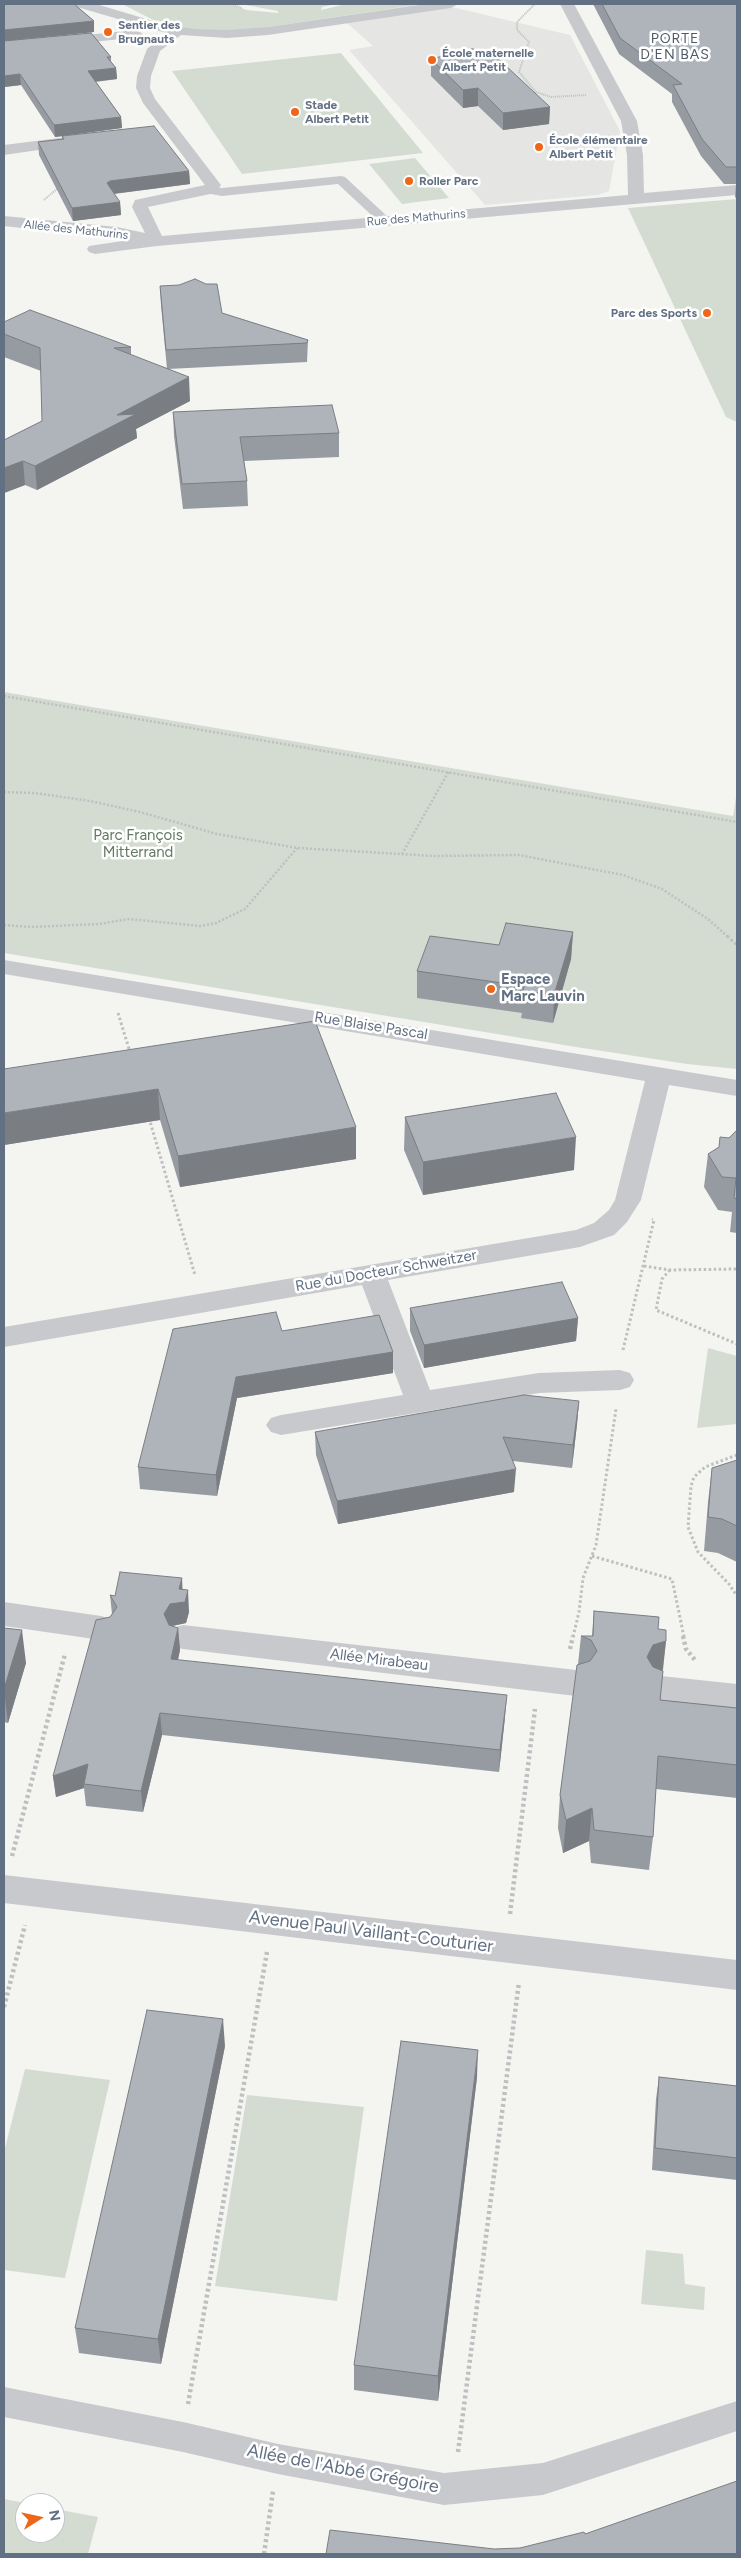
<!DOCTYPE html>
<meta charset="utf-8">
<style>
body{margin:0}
#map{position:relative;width:741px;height:2558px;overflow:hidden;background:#f4f5f0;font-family:Figtree,sans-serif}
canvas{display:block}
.frame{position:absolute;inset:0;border:5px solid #627083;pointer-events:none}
.north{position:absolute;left:15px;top:2493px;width:50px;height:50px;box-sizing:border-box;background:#fff;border:1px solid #c0c6cd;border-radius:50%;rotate:80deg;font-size:14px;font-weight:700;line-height:20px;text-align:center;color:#627083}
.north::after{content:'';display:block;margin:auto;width:18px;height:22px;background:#ee6617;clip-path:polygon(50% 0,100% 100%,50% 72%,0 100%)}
</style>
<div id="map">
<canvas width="741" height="2558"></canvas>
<div class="frame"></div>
<div class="north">N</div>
</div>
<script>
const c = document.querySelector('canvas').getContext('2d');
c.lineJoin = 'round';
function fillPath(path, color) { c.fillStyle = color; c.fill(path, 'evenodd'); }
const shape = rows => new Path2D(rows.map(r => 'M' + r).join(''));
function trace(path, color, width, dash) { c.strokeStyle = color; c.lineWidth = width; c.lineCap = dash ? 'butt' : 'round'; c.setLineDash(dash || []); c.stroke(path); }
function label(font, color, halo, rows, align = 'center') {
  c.font = font + ' Figtree,sans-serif'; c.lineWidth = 5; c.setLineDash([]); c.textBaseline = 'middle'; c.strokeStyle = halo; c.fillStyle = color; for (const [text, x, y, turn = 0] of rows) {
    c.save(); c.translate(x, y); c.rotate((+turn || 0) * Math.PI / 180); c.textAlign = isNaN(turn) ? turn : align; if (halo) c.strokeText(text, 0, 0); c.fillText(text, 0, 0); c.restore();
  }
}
fillPath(shape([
 [452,7,570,35,620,131,609,191,598,195,485,205,349,50,373,46,347,23]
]), '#e5e6e4');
fillPath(shape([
 [122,4,229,4,247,10,278,13,278,11,240,4,336,4,322,7,321,10,346,4,423,4,241,31,184,29,159,23],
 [341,53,423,153,242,174,172,71],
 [415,158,449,198,402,204,369,164],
 [737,199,737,422,726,417,628,208],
 [4,692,733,816,737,791,737,1069,687,1064,576,1047,4,953],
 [708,1348,737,1356,737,1424,697,1428],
 [25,2069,110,2080,65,2278,4,2270,4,2152],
 [247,2095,364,2107,337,2301,215,2286],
 [646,2250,683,2254,685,2284,705,2287,704,2310,641,2304],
 [4,2499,25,2503,25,2533,55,2533,55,2509,98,2517,88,2554,4,2554]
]), '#d4dcd1');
trace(shape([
 [231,4,242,8],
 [535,4,517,22,517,30,529,42,519,72,536,92,551,97,586,95],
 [44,200,58,188]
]), '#bebfc1', 2, [1, 1]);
trace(shape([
 [4,696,737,822],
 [4,792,35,793,90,801,140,812,217,834,298,848,434,856,519,855,623,875,662,889,708,919,728,937],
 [402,854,449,771],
 [4,925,31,927,99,924,129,919,200,926,216,923,245,909,297,848]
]), '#bebfc1', 2.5, [2, 2]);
trace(shape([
 [727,936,737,945],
 [118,1013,130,1052],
 [149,1118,195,1275],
 [644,1266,670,1270,737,1269],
 [670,1270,662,1279,656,1310,737,1344],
 [623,1350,654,1220,652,1219],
 [737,1455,705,1467,694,1477,691,1486,688,1527,698,1552,729,1584,737,1596],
 [592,1556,672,1579,684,1637],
 [573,1637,579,1612,583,1578,596,1545,616,1409]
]), '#bebfc1', 3, [2.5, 2.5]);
trace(shape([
 [683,1636,686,1649,695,1660],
 [570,1649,573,1636],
 [12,1856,65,1654],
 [510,1914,535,1709],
 [4,2007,25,1925],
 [188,2404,267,1952],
 [458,2452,519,1982],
 [264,2554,273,2491]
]), '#bebfc1', 4.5, [3, 3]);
fillPath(shape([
 [341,176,345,177,389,218,391,221,389,224,381,224,338,184,222,196,205,193,203,190,209,186,222,188,341,176],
 [4,2387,183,2422,278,2444,444,2473,543,2463,737,2401,737,2431,543,2495,444,2505,278,2474,183,2452,4,2417,4,2387]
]), '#c7c9cd');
fillPath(shape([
 [136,30,143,34,141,37,4,51,4,43,136,30]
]), '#c7c9cd');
fillPath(shape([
 [75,4,96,4,163,24,194,29,227,30,268,27,425,4,458,4,451,8,268,35,227,38,181,35,160,51,151,76,150,88,155,99,221,185,215,193,148,207,162,236,628,195,627,155,621,121,560,4,574,4,637,121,643,155,644,193,737,185,737,195,157,246,95,254,89,252,87,249,89,246,129,240,4,226,4,216,117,227,145,233,132,207,135,200,205,185,143,103,136,88,137,76,147,49,166,33,77,7,75,4],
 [75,136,83,141,80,144,4,155,4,145,75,136],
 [4,960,737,1080,737,1096,669,1085,641,1200,627,1222,614,1235,580,1247,388,1280,430,1390,539,1373,620,1370,630,1373,634,1380,630,1387,620,1390,539,1393,281,1435,271,1432,266,1425,271,1418,281,1415,403,1395,362,1285,4,1347,4,1327,576,1230,594,1223,609,1210,615,1200,645,1081,4,974,4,960],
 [4,1602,101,1616,112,1619,117,1628,112,1637,101,1640,4,1626,4,1602],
 [183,1625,576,1670,587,1674,592,1683,587,1692,576,1696,183,1649,172,1646,167,1637,172,1628,183,1625],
 [661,1676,737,1684,737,1710,661,1702,650,1698,645,1689,650,1680,661,1676]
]), '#c7c9cd');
fillPath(shape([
 [4,1875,737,1960,737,1990,4,1903,4,1875]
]), '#c7c9cd');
fillPath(shape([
 [4,4,74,4,94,21,94,32,4,41,91,33,111,57,111,62,116,68,117,79,96,82,121,117,122,128,55,137,21,85,4,87],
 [593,4,737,4,737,200,735,197,736,184,724,184,701,156,672,102,672,94,619,54],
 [431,59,550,107,549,124,503,130,478,106,463,108,431,76],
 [62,136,189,171,190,184,114,194,120,202,121,215,73,221,39,155,38,142,62,139],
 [160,286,222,313,308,340,307,362,168,369,190,401,136,429,137,438,37,490,25,485,4,493,4,440,42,421,41,371,4,357,4,322,131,347,131,355,167,369,161,305],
 [173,412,339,433,339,457,244,461,247,481,248,506,183,509,174,436],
 [573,932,571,959,553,1023,521,1018,522,1013,417,998,417,971,499,945],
 [315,1021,356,1159,180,1187,160,1120,4,1145],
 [405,1117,574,1170,423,1195,404,1150],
 [737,1130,737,1233,730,1232,732,1212,718,1210,704,1187,708,1154,719,1147],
 [410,1308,578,1318,576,1341,424,1368,410,1331],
 [282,1331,393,1352,393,1373,237,1398,217,1496,140,1489,138,1467],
 [579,1401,577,1424,572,1468,513,1461,514,1492,338,1524,316,1455,315,1432],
 [737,1460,737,1562,718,1553,704,1551,708,1502,712,1468],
 [182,1578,182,1590,189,1612,186,1623,172,1626,178,1628,180,1650,178,1660,505,1717,499,1772,162,1735,143,1812,86,1806,84,1788,56,1797,53,1776,110,1617,112,1614,110,1595,115,1596],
 [594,1611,658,1629,666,1641,660,1700,737,1708,737,1798,656,1789,653,1837,649,1870,591,1863,589,1841,563,1853,558,1828,560,1795,578,1664,581,1636,592,1636],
 [4,1628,26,1663,8,1723,4,1722],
 [225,2046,161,2364,79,2353,75,2328],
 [477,2077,438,2401,354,2390,354,2365],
 [659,2077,737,2086,737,2180,652,2170,656,2099]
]), '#969ba1');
fillPath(shape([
 [94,21,94,32,4,41,4,42,4,30],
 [116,68,117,79,89,82,88,71],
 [20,74,21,85,4,87,4,76],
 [478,88,478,106,463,108,463,90],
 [550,107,549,124,503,130,503,113],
 [121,117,122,128,55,137,54,125],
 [189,171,190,184,111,194,107,183,110,181],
 [120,202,121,215,73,221,72,208],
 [189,377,190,401,136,429,137,438,37,490,35,466,117,415],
 [23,461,25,485,4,493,4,468],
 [573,932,571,959,553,1023,554,995],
 [158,1089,160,1120,4,1145,4,1113],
 [356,1127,356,1159,180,1187,178,1156],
 [576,1137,574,1170,423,1195,423,1162],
 [578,1318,576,1341,424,1368,424,1345],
 [393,1352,393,1373,237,1398,217,1496,216,1475,236,1377],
 [579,1401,577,1424,572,1468,573,1445],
 [516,1469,514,1492,338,1524,337,1501],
 [182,1578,183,1600,188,1590,189,1612,186,1623,172,1626,165,1636,164,1614,179,1589],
 [178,1628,180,1650,173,1681,171,1659],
 [22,1630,26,1663,8,1723,4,1689],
 [666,1641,662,1674,649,1678,647,1657,653,1645],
 [507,1695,505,1717,499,1772,500,1750],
 [160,1713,162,1735,143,1812,141,1791],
 [88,1764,84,1784,84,1788,56,1797,53,1776],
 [592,1808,589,1841,563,1853,566,1820],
 [223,2019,225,2046,161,2364,158,2339],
 [478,2050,477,2077,438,2401,438,2376]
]), '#7a7e83');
const building = shape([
 [4,4,74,4,94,21,4,30,4,4],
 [602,4,737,4,737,167,726,167,702,139,673,85,682,84,620,38,602,4],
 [91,33,111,57,107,57,116,68,88,71,121,117,54,125,20,74,4,76,4,41,91,33],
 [472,49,490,51,550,107,503,113,478,88,463,90,431,59,472,49],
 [154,126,189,171,110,181,107,183,120,202,72,208,38,142,64,139,62,136,154,126],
 [195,279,206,284,217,284,222,313,308,340,307,343,166,350,160,286,179,285,195,279],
 [30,310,131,347,114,348,189,377,117,415,136,414,35,466,23,461,4,468,4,440,42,421,40,348,4,334,4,322,30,310],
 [332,405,339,433,240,437,247,481,182,484,173,412,332,405],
 [506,923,573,932,554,995,523,991,524,986,417,971,430,936,499,945,506,923],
 [315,1021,356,1127,178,1156,158,1089,4,1113,4,1069,315,1021],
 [556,1093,576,1137,423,1162,405,1117,556,1093],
 [737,1130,737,1199,734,1198,736,1178,722,1177,708,1154,719,1147,720,1137,729,1138,737,1130],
 [562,1282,578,1318,424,1345,410,1308,562,1282],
 [276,1312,282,1331,379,1315,393,1352,236,1377,216,1475,138,1467,173,1329,276,1312],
 [524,1395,579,1401,573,1445,503,1437,516,1469,337,1501,315,1432,524,1395],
 [737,1460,737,1526,722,1519,708,1517,712,1468,737,1460],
 [120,1572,182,1578,179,1589,188,1590,185,1602,170,1604,164,1614,169,1625,178,1628,171,1659,507,1695,500,1750,160,1713,141,1791,84,1784,88,1764,53,1776,96,1620,110,1617,117,1607,110,1595,115,1596,120,1572],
 [594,1611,659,1617,658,1629,666,1630,666,1641,653,1645,647,1657,653,1667,663,1671,660,1700,737,1708,737,1765,658,1756,653,1837,594,1830,592,1808,566,1820,560,1795,577,1665,590,1661,597,1651,591,1640,581,1636,593,1636,594,1611],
 [4,1628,22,1630,4,1689,4,1628],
 [147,2010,223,2019,158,2339,75,2328,147,2010],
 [401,2041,478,2050,438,2376,354,2365,401,2041],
 [659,2077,737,2086,737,2158,655,2148,659,2077],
 [737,2481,737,2554,326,2554,330,2530,494,2549,520,2548,584,2532,585,2534,737,2481]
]);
fillPath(building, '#afb4bb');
trace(building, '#7a7e83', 1);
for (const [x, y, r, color] of [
 [108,32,5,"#ee6617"],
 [432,60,5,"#ee6617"],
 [295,112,5,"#ee6617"],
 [539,147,5,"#ee6617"],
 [409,181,5,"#ee6617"],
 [707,313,5,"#ee6617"],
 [491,989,5,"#ee6617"]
]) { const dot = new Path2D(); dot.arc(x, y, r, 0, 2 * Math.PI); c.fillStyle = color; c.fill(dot); trace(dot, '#fff', 2); }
label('bold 12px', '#627083', '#fff', [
 ["Sentier des",118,25],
 ["Brugnauts",118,39],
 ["École maternelle",442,53],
 ["Albert Petit",442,67],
 ["Stade",305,105],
 ["Albert Petit",305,119],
 ["École élémentaire",549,140],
 ["Albert Petit",549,154],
 ["Roller Parc",419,181],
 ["Parc des Sports",697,313,"right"]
], 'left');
label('12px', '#627083', '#fff', [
 ["Rue des Mathurins",416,218,-5],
 ["Allée des Mathurins",76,230,6]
]);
c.letterSpacing = '1px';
label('14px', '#505a68', '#fff', [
 ["PORTE",675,39],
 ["D'EN BAS",675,55]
]);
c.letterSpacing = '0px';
label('15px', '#637a61', '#fff', [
 ["Parc François",138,836],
 ["Mitterrand",138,853]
]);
label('bold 15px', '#627083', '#fff', [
 ["Espace",501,980],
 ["Marc Lauvin",501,997]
], 'left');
label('15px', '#627083', '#fff', [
 ["Rue Blaise Pascal",371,1026,9],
 ["Rue du Docteur Schweitzer",386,1271,-10],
 ["Allée Mirabeau",379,1660,7]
]);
label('18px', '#627083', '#fff', [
 ["Avenue Paul Vaillant-Couturier",371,1932,7],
 ["Allée de l'Abbé Grégoire",343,2469,11]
]);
</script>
